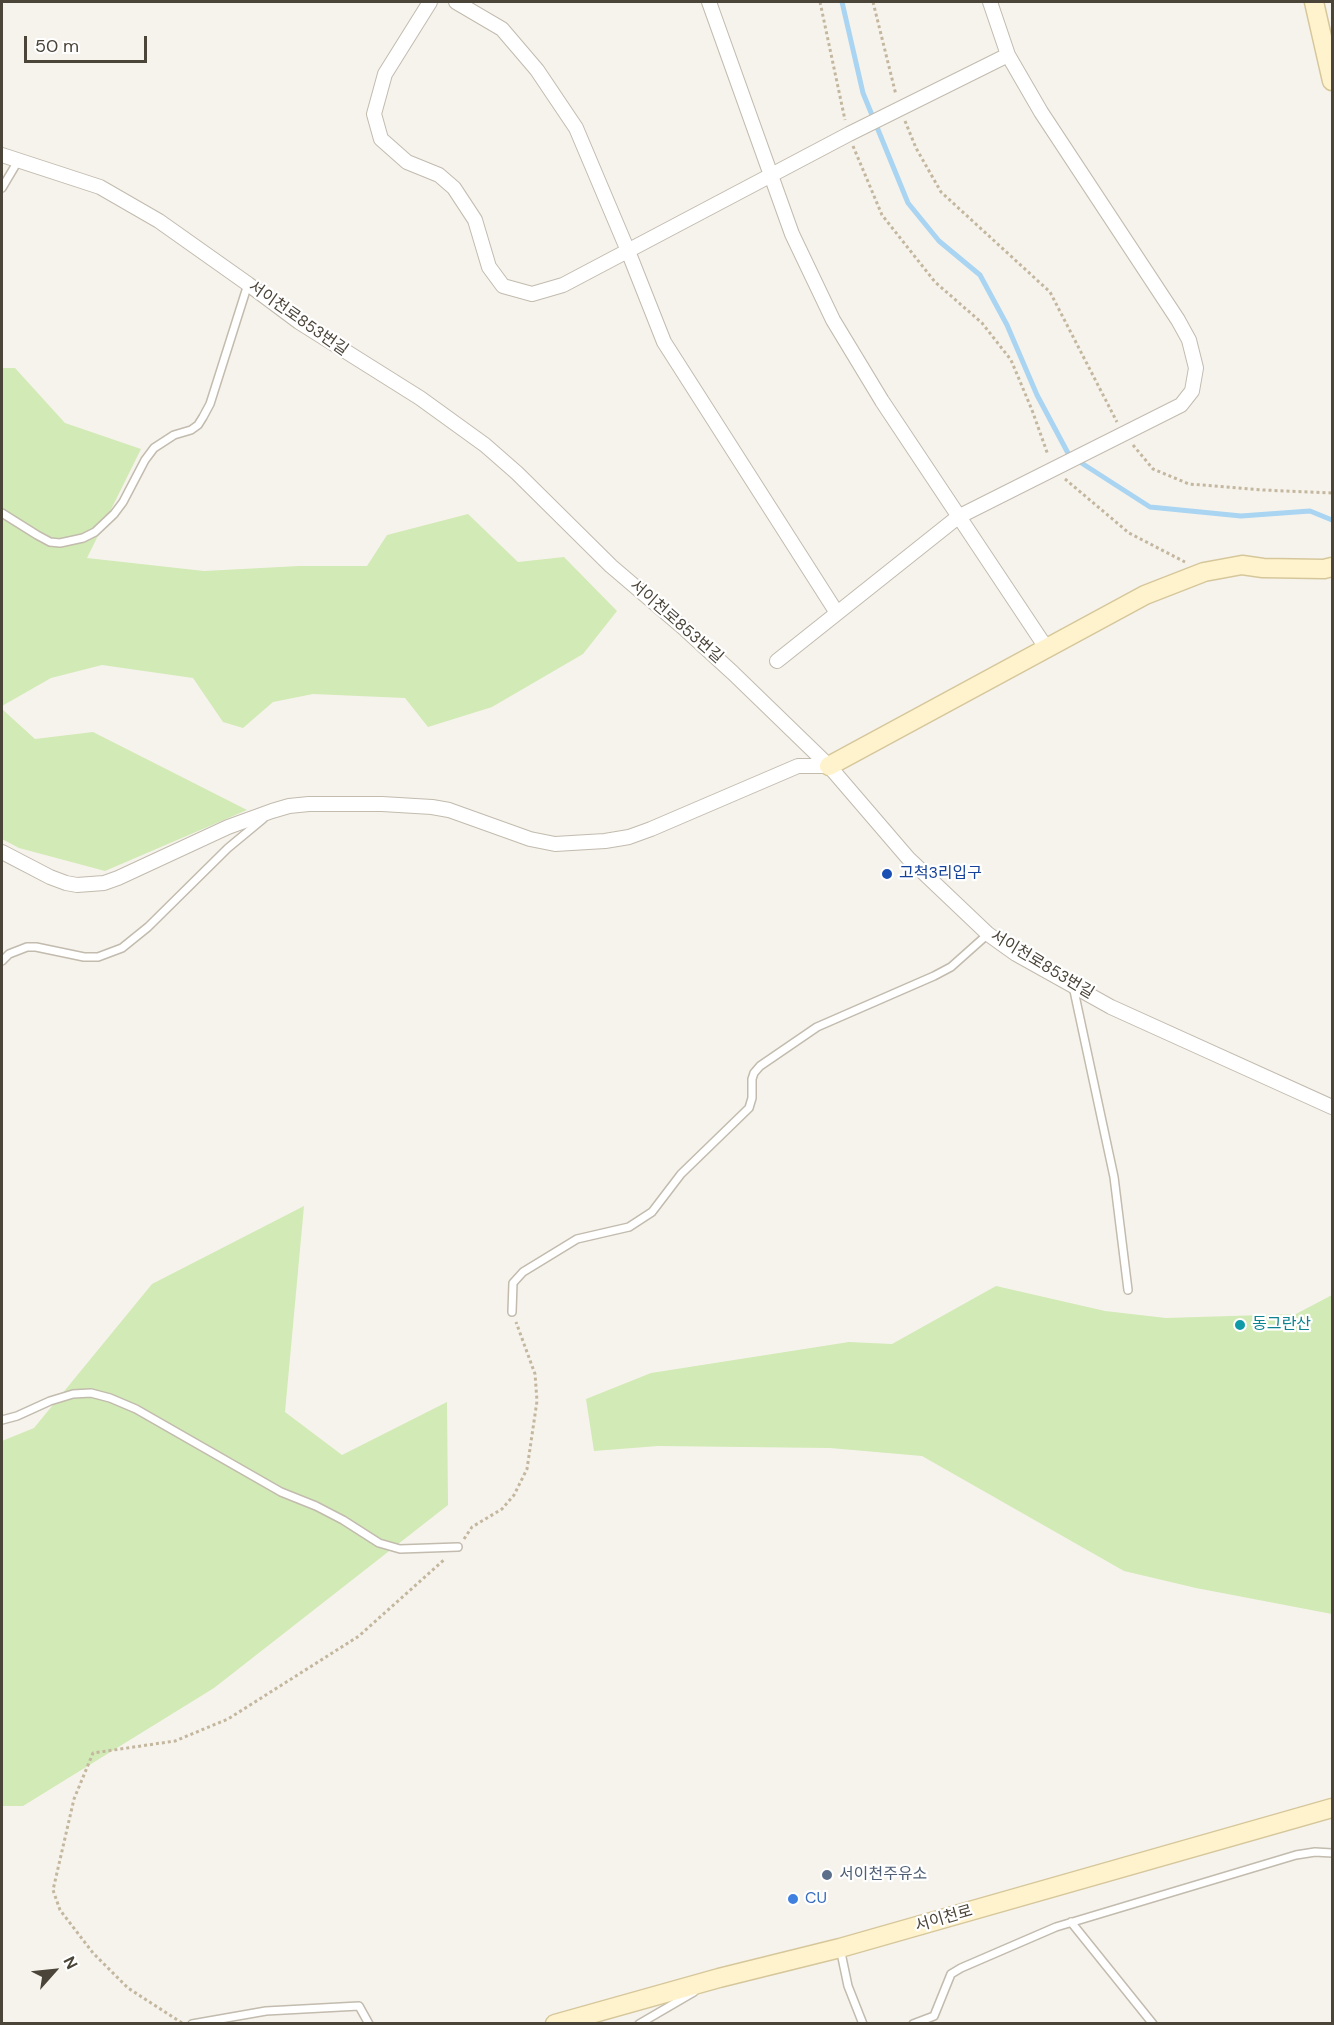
<!DOCTYPE html>
<meta charset="utf-8">
<style>
body{margin:0}
#map{position:relative;width:1334px;height:2025px;overflow:hidden;background:#f6f3ec;font-family:"DM Sans",sans-serif}
canvas{display:block}
.frame{position:absolute;inset:0;border:3px solid #4b4439;pointer-events:none}
.north{position:absolute;left:24px;top:1941px;width:60px;height:60px;-webkit-text-stroke:4px #fff;paint-order:stroke;rotate:63deg;font-size:16px;font-weight:700;line-height:24px;text-align:center;color:#4b4439}
.north::after{content:'';display:block;margin:auto;width:21px;height:27px;background:#4b4439;clip-path:polygon(50% 0,100% 100%,50% 72%,0 100%)}
.scale{position:absolute;left:24px;top:36px;width:123px;height:27px;box-sizing:border-box;border:3px solid #4b4439;border-top:0;padding-left:8px;font-size:18px;line-height:21px;white-space:nowrap;color:#4b4439;-webkit-text-stroke:4px #fff;paint-order:stroke}
</style>
<div id="map">
<canvas width="1334" height="2025"></canvas>
<div class="frame"></div>
<div class="north">N</div>
<div class="scale">50 m</div>
</div>
<script>
const c = document.querySelector('canvas').getContext('2d');
c.lineJoin = 'round';
function fillPath(path, color) { c.fillStyle = color; c.fill(path, 'evenodd'); }
const shape = rows => new Path2D(rows.map(r => 'M' + r).join(''));
function trace(path, color, width, dash) { c.strokeStyle = color; c.lineWidth = width; c.lineCap = dash ? 'butt' : 'round'; c.setLineDash(dash || []); c.stroke(path); }
function label(font, color, halo, rows, align = 'center') {
  c.font = font + ' "DM Sans","Noto Sans KR",sans-serif'; c.lineWidth = 4.5; c.setLineDash([]); c.textBaseline = 'middle'; c.strokeStyle = halo; c.fillStyle = color; for (const [text, x, y, turn = 0] of rows) {
    c.save(); c.translate(x, y); c.rotate((+turn || 0) * Math.PI / 180); c.textAlign = isNaN(turn) ? turn : align; if (halo) c.strokeText(text, 0, 0); c.fillText(text, 0, 0); c.restore();
  }
}
fillPath(shape([
 [2,368,15,368,65,423,141,449,87,558,204,571,299,566,367,566,387,535,468,514,518,562,564,557,617,611,583,654,492,707,428,727,405,698,313,694,273,702,243,728,223,722,193,678,102,665,51,678,2,706],
 [2,709,35,739,93,732,247,810,105,871,19,848,2,839],
 [304,1206,285,1412,342,1455,447,1402,448,1505,214,1688,23,1806,2,1806,2,1441,34,1428,152,1284],
 [996,1286,1105,1311,1166,1318,1296,1314,1332,1295,1332,1614,1196,1588,1124,1571,922,1456,830,1448,658,1446,594,1451,586,1399,651,1373,849,1342,892,1344]
]), '#d2eab5');
trace(shape([
 [842,2,863,93,908,203,939,241,980,275,1007,325,1037,395,1069,455,1150,507,1241,516,1310,511,1332,520]
]), '#a9d4f2', 5);
const lane = shape([
 [2,188,18,161],
 [2,513,37,535,50,542,60,543,83,538,95,532,114,514,123,502,145,460,154,448,174,435,191,430,198,425,203,417,210,404,248,284],
 [2,961,9,954,27,947,36,947,84,957,98,957,122,948,148,927,228,848,263,819],
 [1073,986,1114,1177,1128,1290],
 [512,1312,513,1283,523,1272,577,1239,629,1227,652,1212,681,1174,749,1108,752,1098,752,1079,754,1073,760,1066,817,1027,934,976,951,967,988,934],
 [2,1420,17,1416,50,1401,73,1394,91,1393,110,1398,136,1409,281,1492,316,1506,343,1520,379,1543,400,1549,458,1547],
 [1071,1922,1153,2024],
 [840,1948,848,1986,863,2024],
 [192,2024,266,2011,359,2006,369,2024],
 [639,2024,694,1992],
 [913,2024,934,2016,951,1974,961,1968,1056,1927,1296,1855,1315,1852,1332,1853]
]);
const street = shape([
 [430,2,385,74,374,114,381,139,407,162,439,175,454,188,475,220,489,267,503,286,532,294,563,285,849,134,1008,55],
 [456,2,502,29,537,70,576,128,628,251,664,342,837,613],
 [709,2,792,234,833,320,882,401,1047,649],
 [2,155,100,187,159,221,248,284,299,322,420,398,485,445,517,473,611,566,686,630,733,673,829,766,908,858,988,934,1016,954,1111,1007,1332,1107],
 [777,661,958,517,1181,405,1192,391,1196,368,1189,340,1178,320,1041,112,1008,55,990,2],
 [2,852,50,877,66,883,77,885,104,883,118,878,228,827,272,811,289,806,309,804,382,804,432,807,449,810,530,839,555,844,605,841,629,837,651,829,798,766,829,766]
]);
const secondary = shape([
 [1314,2,1332,81],
 [829,766,1145,595,1204,572,1242,565,1263,568,1324,569,1332,567],
 [555,2024,719,1978,840,1948,1332,1808]
]);
trace(lane, '#c2bbae', 10);
trace(street, '#c2bbae', 16);
trace(secondary, '#d6c79b', 21);
trace(shape([
 [820,2,845,120],
 [873,2,896,95],
 [905,121,916,148,941,192,1050,292,1117,422],
 [853,146,882,215,935,282,982,323,1011,360,1032,410,1048,455],
 [1133,445,1153,469,1189,484,1263,490,1332,493],
 [1065,479,1129,533,1185,562],
 [464,1539,472,1527,502,1509,514,1495,527,1469,537,1401,535,1374,516,1322],
 [182,2023,128,1988,93,1953,60,1910,53,1890,74,1799,93,1753,175,1741,228,1719,359,1636,445,1559]
]), '#c4b79f', 3, [3, 3]);
trace(lane, '#fff', 7);
trace(street, '#fff', 14);
trace(secondary, '#fff3cd', 18);
for (const [x, y, r, color] of [
 [887,874,6,"#1a4fb4"],
 [1240,1325,6,"#0f9aa8"],
 [827,1875,6,"#5c6f8a"],
 [793,1899,6,"#3f7fe0"]
]) { const dot = new Path2D(); dot.arc(x, y, r, 0, 2 * Math.PI); c.fillStyle = color; c.fill(dot); trace(dot, '#fff', 2); }
label('16px', '#4b4439', '#fff', [
 ["서이천로853번길",298,319,35],
 ["서이천로853번길",676,622,41],
 ["서이천로853번길",1042,965,31],
 ["서이천로",944,1919,-16]
]);
label('16px', '#164399', '#fff', [
 ["고척3리입구",899,874]
], 'left');
label('16px', '#0d838f', '#fff', [
 ["동그란산",1252,1325]
], 'left');
label('16px', '#4e5e75', '#fff', [
 ["서이천주유소",839,1875]
], 'left');
label('16px', '#366cbe', '#fff', [
 ["CU",805,1899]
], 'left');
</script>
